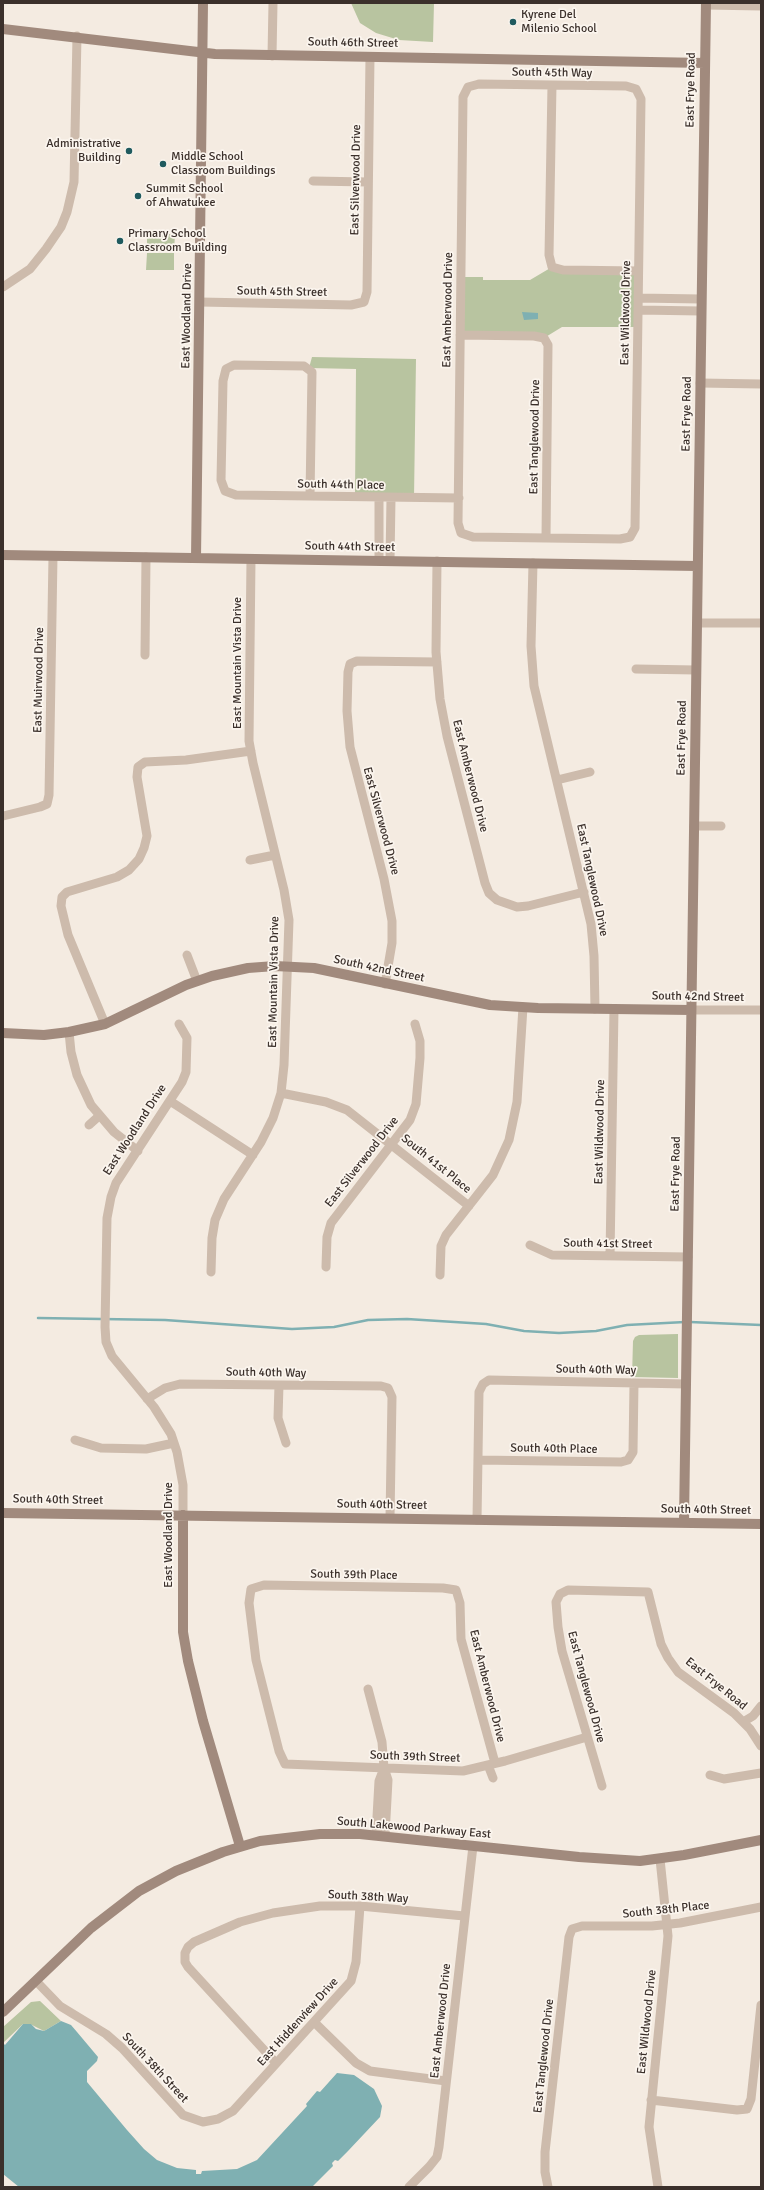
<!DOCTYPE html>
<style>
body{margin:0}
#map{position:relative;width:764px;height:2190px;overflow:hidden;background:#f4ebe1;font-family:Signika,sans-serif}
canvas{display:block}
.frame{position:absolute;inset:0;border:4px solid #3b302b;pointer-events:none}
</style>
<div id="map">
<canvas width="764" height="2190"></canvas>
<div class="frame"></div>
</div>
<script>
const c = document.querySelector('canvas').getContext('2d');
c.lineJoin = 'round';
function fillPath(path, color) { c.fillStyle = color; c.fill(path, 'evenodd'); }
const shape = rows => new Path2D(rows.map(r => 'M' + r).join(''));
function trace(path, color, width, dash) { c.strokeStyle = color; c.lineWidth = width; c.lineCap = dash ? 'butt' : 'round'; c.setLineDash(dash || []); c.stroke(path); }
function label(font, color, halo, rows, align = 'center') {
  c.font = font + ' Signika,sans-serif'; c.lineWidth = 3.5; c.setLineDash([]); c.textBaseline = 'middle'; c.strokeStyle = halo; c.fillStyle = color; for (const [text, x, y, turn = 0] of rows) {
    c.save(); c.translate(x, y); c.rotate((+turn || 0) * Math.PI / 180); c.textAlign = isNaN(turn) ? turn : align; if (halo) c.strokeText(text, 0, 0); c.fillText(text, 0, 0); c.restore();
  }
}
fillPath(shape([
 [351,3,434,3,433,42,399,40,376,33,360,23],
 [147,234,175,234,174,251,147,251],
 [147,253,174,253,174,270,146,270],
 [552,267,638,271,638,327,562,327,544,338,460,335,461,277,483,277,483,280,530,280],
 [312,357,416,359,414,498,355,497,356,369,309,368],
 [678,1334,678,1378,632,1377,633,1341,635,1337,639,1335],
 [40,2001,61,2021,44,2031,30,2024,23,2024,3,2043,3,2027,31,2002]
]), '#b8c4a0');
fillPath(shape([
 [522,312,538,313,538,319,524,320],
 [61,2021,71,2025,77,2032,98,2057,97,2061,87,2071,87,2082,127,2130,144,2149,157,2160,177,2168,196,2170,196,2174,201,2174,202,2171,237,2169,257,2160,307,2106,306,2104,317,2091,320,2092,337,2073,354,2075,374,2089,382,2106,380,2117,348,2151,338,2161,335,2160,332,2163,333,2166,312,2187,19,2187,3,2174,3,2043,5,2045,23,2024,31,2024,36,2029,44,2031]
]), '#7fb0b2');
trace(shape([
 [38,1318,165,1320,292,1329,334,1327,368,1320,407,1319,486,1324,524,1331,559,1333,596,1331,627,1325,685,1322],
 [690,1322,761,1325]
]), '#7fb0b2', 2.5);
trace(shape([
 [706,5,761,6],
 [272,56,273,3],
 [479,84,626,86,636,89,641,99,635,528,630,537,620,539,473,537,461,533,458,523,463,97,468,87,479,84],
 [552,85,549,255,552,267,563,270,638,271],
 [313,181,368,182],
 [3,287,30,269,46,249,61,227,67,212,74,182,77,36],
 [638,298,701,299],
 [200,302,351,305,364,302,367,292,370,57],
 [638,310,701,311],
 [460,335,534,336,544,338,548,345,546,538],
 [700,383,761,384],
 [310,496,312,372,304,366,234,365,226,369,223,381,221,480,225,491,236,495,459,498],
 [379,561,379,498],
 [390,561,391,498],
 [437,561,436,652,440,699,447,736,485,883,489,893,497,900,517,907,528,906,584,892],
 [533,563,531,646,534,686,591,924,594,956,595,1009],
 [697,623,761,623],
 [145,655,146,557],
 [636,669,696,670],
 [557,780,590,772],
 [3,816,40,807,47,804,49,795,53,556],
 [694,826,721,826],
 [250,860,275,855],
 [187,955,197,981],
 [385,984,392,943,392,921,384,879,350,747,347,711,348,672,350,664,357,661,437,662],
 [691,1010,761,1010],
 [105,1024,68,935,61,906,62,897,67,892,117,877,129,870,139,859,144,848,147,836,137,777,138,767,145,762,186,760,251,751],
 [179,1024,187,1038,186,1072,182,1082,116,1183,111,1197,107,1218,105,1327,106,1342,112,1356,154,1407,171,1434,177,1452,183,1485,183,1515],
 [69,1032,71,1052,77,1075,91,1105,114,1132,138,1151],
 [281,1093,326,1102,347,1110,469,1206],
 [170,1101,253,1155],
 [89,1125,99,1116],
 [530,1245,552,1255,688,1257],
 [610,1256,614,1009],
 [326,1267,327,1237,331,1223,410,1120,416,1104,420,1058,420,1041,415,1024],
 [211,1272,212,1238,215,1220,224,1199,261,1142,273,1118,281,1093,284,1065,289,920,284,890,253,763,249,741,251,559],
 [440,1275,441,1246,446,1235,493,1175,509,1140,517,1102,523,1007],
 [279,1385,278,1418,286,1443],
 [147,1399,165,1388,180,1384,381,1386,388,1388,392,1397,390,1518],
 [75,1440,101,1448,146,1449,174,1443],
 [478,1460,621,1462,628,1460,633,1452,634,1383],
 [477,1520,479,1392,483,1384,489,1380,686,1384],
 [368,1689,382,1742,384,1768,388,1780,385,1836],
 [743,1722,753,1716,761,1706],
 [495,1763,461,1639,460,1603,456,1590,443,1588,264,1585,251,1589,249,1603,256,1660,279,1751,285,1764,463,1771,488,1765,505,1761,587,1737],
 [488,1765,493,1778],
 [710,1775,724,1779,761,1773],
 [602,1786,562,1651,558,1627,556,1602,560,1594,568,1590,648,1592,661,1644,668,1658,678,1672,734,1713,750,1729,761,1746],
 [376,1835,379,1781,384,1768],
 [36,1981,60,2006,106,2034,122,2048,183,2115,203,2122,218,2119,233,2111,351,1981,356,1962,360,1906],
 [314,2022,356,2063,370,2071,446,2081],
 [276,2063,188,1967,185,1962,185,1953,188,1947,194,1942,240,1922,273,1913,320,1906,360,1906,464,1916],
 [651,2100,737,2110,747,2109,751,2099,761,2005],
 [409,2187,429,2167,437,2157,439,2147,473,1846],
 [548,2187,545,2172,545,2152,569,1937,572,1929,582,1926,652,1926,680,1923,761,1907],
 [658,2187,649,2127,668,1936,660,1859]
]), '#cdbbac', 9);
trace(shape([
 [3,29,215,54,705,63],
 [3,555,697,566],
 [196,558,203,3],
 [3,1033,44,1035,69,1032,105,1024,186,985,212,976,248,968,275,966,314,968,490,1005,538,1008,691,1010],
 [3,1513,761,1524],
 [183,1515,183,1632,188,1661,203,1721,240,1846],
 [684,1522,706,3],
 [3,2012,91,1928,139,1891,176,1871,223,1852,260,1841,320,1834,360,1834,579,1857,640,1861,684,1855,761,1840]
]), '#a18a7d', 10);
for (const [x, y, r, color] of [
 [513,22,4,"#1f5a5e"],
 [129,151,4,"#1f5a5e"],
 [163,164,4,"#1f5a5e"],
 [138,196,4,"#1f5a5e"],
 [120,241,4,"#1f5a5e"]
]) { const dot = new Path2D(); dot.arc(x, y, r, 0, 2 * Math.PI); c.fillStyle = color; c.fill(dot); trace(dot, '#fbf5ee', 1.5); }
label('12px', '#3b302b', '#fbf5ee', [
 ["Kyrene Del",521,15],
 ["Milenio School",521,29],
 ["Administrative",121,144,"right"],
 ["Building",121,158,"right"],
 ["Middle School",171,157],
 ["Classroom Buildings",171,171],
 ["Summit School",146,189],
 ["of Ahwatukee",146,203],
 ["Primary School",128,234],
 ["Classroom Building",128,248]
], 'left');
label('12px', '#3b302b', '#fbf5ee', [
 ["South 46th Street",353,43,1],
 ["South 45th Way",552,73,1],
 ["East Frye Road",691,90,-89],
 ["East Silverwood Drive",356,180,-89],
 ["South 45th Street",282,292,1],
 ["East Amberwood Drive",448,310,-89],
 ["East Wildwood Drive",626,313,-89],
 ["East Woodland Drive",187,316,-89],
 ["East Frye Road",687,414,-89],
 ["East Tanglewood Drive",535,437,-89],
 ["South 44th Place",341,485,1],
 ["South 44th Street",350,547,1],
 ["East Mountain Vista Drive",238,663,-90],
 ["East Muirwood Drive",39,680,-89],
 ["East Frye Road",682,738,-89],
 ["East Amberwood Drive",470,776,76],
 ["East Silverwood Drive",381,821,75],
 ["East Tanglewood Drive",592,880,78],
 ["South 42nd Street",379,969,12],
 ["East Mountain Vista Drive",274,982,-89],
 ["South 42nd Street",698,997,1],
 ["East Woodland Drive",135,1130,-57],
 ["East Wildwood Drive",600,1132,-89],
 ["East Silverwood Drive",362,1162,-52],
 ["South 41st Place",436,1164,39],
 ["East Frye Road",676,1174,-89],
 ["South 41st Street",608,1244,1],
 ["South 40th Way",596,1370,1],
 ["South 40th Way",266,1373,1],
 ["South 40th Place",554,1449,1],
 ["South 40th Street",58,1500,1],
 ["South 40th Street",382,1505,1],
 ["South 40th Street",706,1510,1],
 ["East Woodland Drive",169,1535,-90],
 ["South 39th Place",354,1575,1],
 ["East Frye Road",716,1684,39],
 ["East Amberwood Drive",487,1686,76],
 ["East Tanglewood Drive",586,1687,75],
 ["South 39th Street",415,1757,2],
 ["South Lakewood Parkway East",414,1828,5],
 ["South 38th Way",368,1897,3],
 ["South 38th Place",666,1910,-6],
 ["East Amberwood Drive",441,2021,-84],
 ["East Hiddenview Drive",298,2022,-48],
 ["East Wildwood Drive",647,2022,-84],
 ["East Tanglewood Drive",544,2056,-84],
 ["South 38th Street",155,2068,47]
]);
</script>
